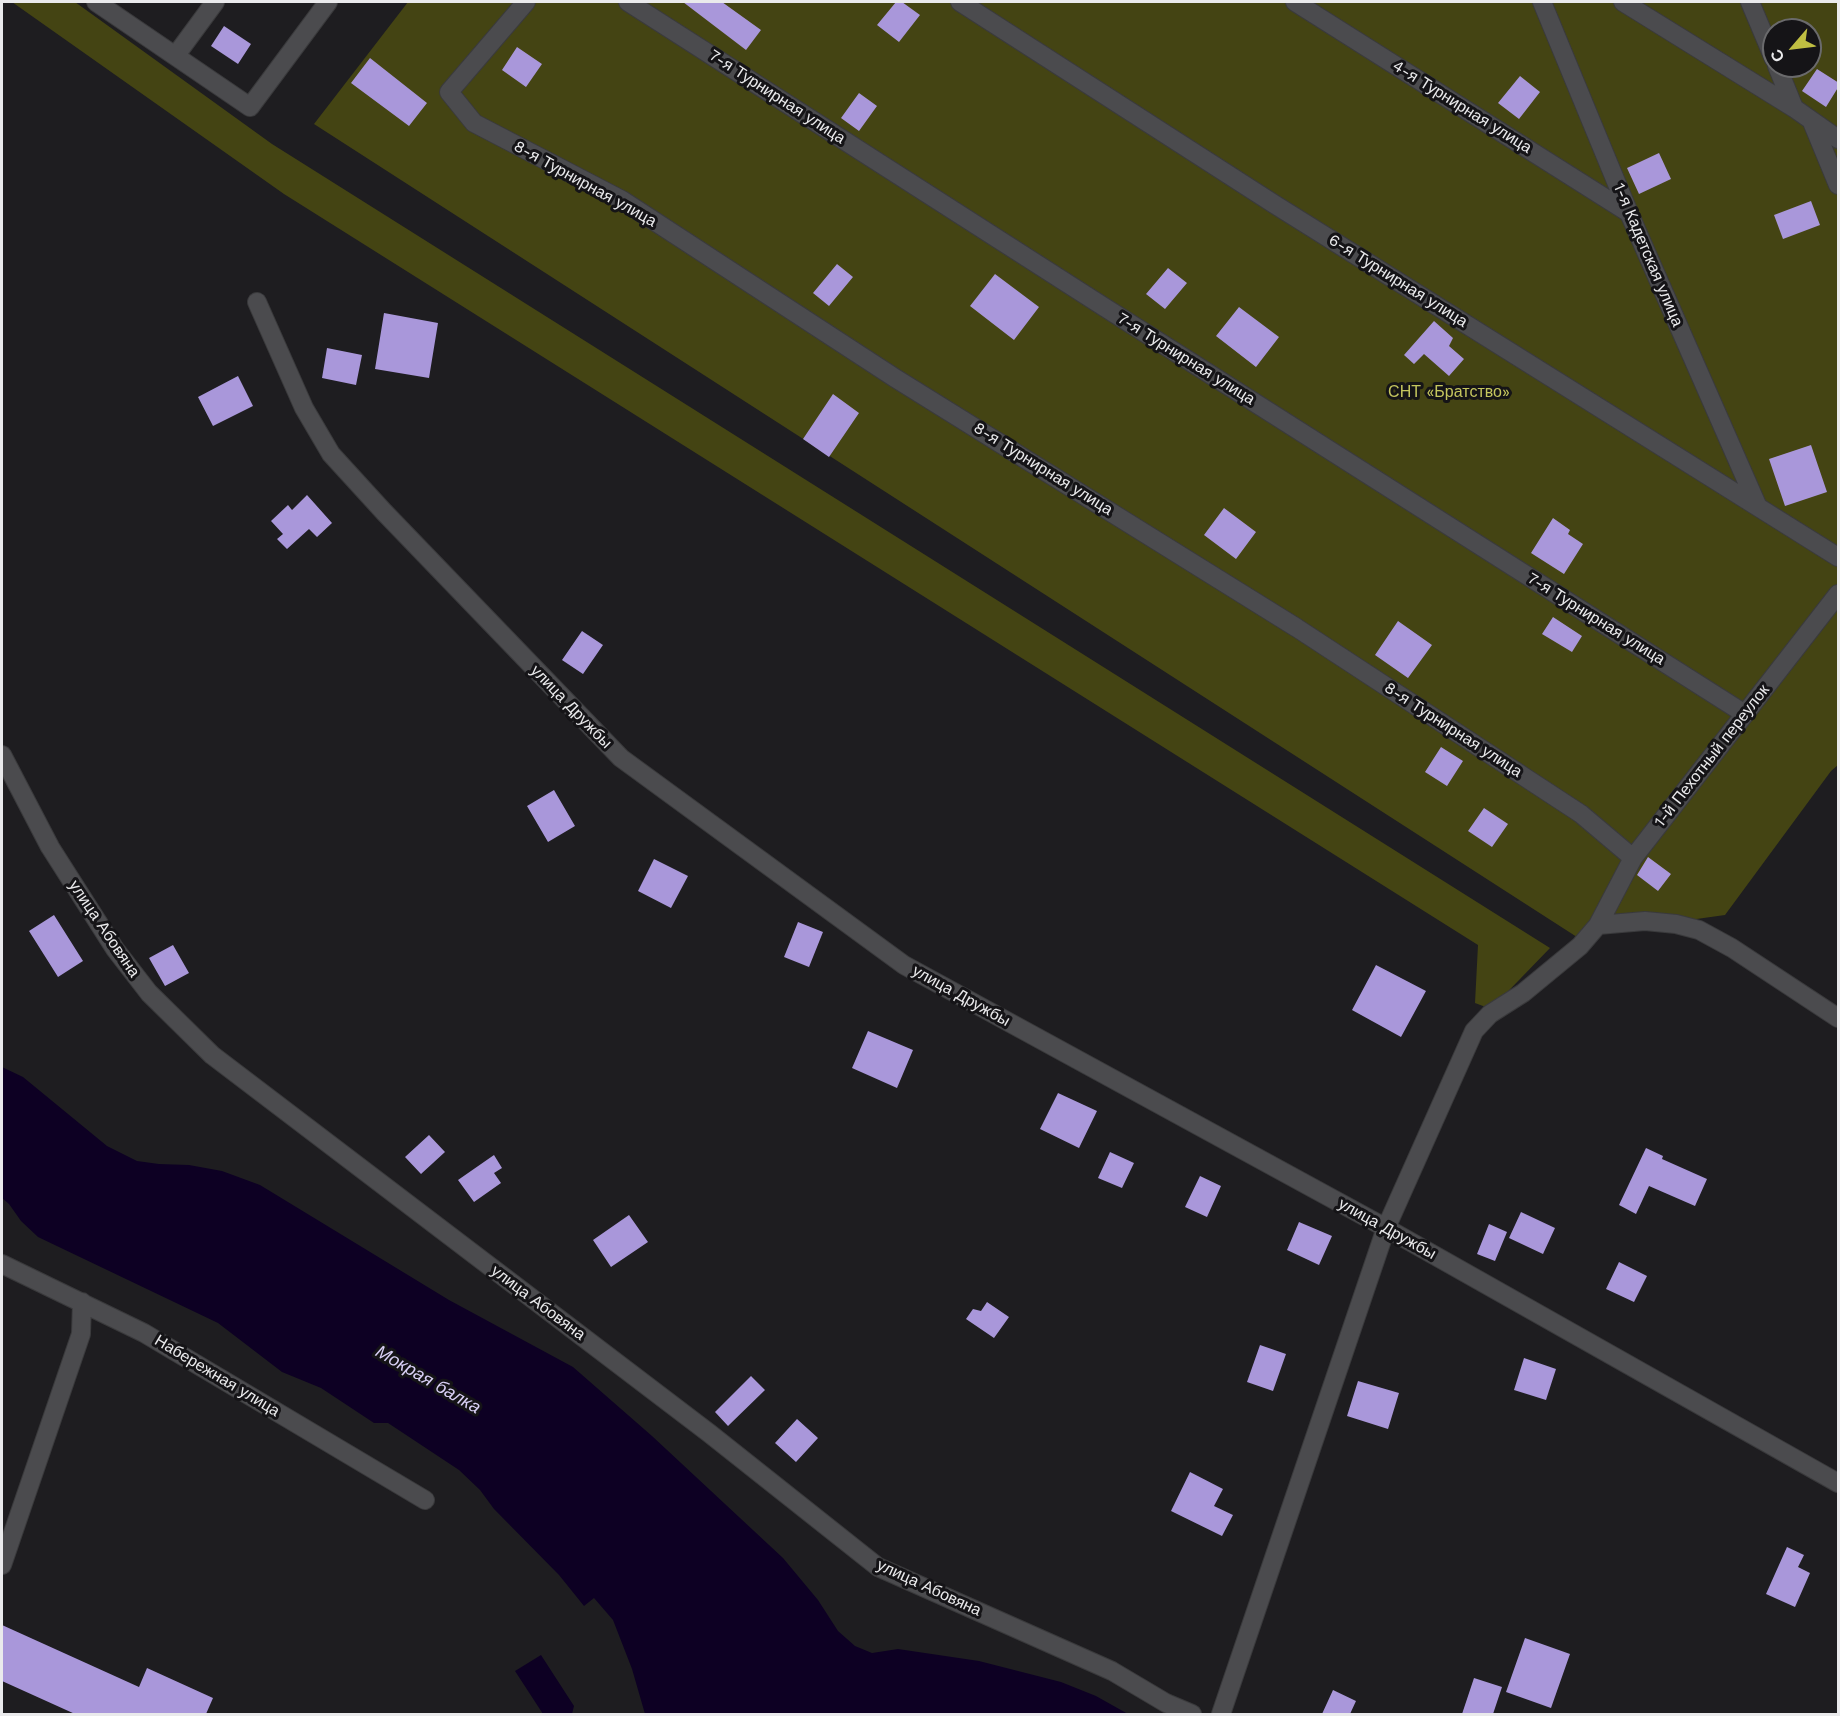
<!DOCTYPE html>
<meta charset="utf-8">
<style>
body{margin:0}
#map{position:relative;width:1840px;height:1716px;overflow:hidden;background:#1e1d20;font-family:"Work Sans",sans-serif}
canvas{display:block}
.frame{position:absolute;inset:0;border:3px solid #eaeaec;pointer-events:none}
.north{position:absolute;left:1762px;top:18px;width:60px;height:60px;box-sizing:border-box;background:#151417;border:2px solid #6a6a6c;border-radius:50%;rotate:242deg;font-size:16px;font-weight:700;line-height:24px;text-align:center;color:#eaeaec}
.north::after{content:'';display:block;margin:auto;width:21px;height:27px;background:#bfbe42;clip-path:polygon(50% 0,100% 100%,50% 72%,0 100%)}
</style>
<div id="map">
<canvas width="1840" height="1716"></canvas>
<div class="frame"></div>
<div class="north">С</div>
</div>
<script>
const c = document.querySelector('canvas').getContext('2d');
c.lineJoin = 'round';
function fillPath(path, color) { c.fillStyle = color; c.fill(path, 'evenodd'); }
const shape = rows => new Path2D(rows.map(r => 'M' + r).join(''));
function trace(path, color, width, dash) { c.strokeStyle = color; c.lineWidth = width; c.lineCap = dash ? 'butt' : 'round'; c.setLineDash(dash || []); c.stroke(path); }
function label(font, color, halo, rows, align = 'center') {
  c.font = font + ' "Work Sans",sans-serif'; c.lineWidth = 6; c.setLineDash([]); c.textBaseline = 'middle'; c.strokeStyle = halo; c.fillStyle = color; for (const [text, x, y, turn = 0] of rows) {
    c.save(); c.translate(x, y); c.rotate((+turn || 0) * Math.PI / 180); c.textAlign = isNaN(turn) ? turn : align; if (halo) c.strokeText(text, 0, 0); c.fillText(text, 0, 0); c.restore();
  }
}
fillPath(shape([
 [12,2,75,2,272,144,1550,948,1491,1009,1475,1003,1478,945,284,194],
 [408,2,1838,2,1838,765,1831,771,1725,915,1604,932,1580,939,314,124],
 [1774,30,1810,30,1810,66,1774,66]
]), '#444413');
fillPath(shape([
 [2,1067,23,1077,107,1146,137,1161,159,1164,189,1165,222,1171,260,1185,449,1300,573,1367,652,1436,783,1558,818,1600,838,1631,855,1646,872,1653,898,1649,979,1661,1061,1682,1096,1696,1128,1714,645,1714,632,1669,613,1620,594,1598,584,1606,559,1575,494,1509,480,1490,459,1470,388,1423,374,1423,321,1388,282,1372,218,1323,38,1237,21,1221,9,1204,2,1198],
 [541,1655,574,1706,572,1714,543,1714,515,1671]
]), '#0d0023');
fillPath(shape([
 [683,2,722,2,761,30,746,50],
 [896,2,902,2,920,15,899,42,877,25],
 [224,26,251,44,238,64,211,46],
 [517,47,542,64,526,87,502,70],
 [370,58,427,103,409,126,351,83],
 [1817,69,1839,83,1839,86,1826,107,1802,91],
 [1520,76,1540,92,1519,119,1498,103],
 [859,93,877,106,859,131,841,118],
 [1659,153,1671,179,1639,194,1627,168],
 [1811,201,1820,225,1783,239,1774,215],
 [837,264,853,277,829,306,813,293],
 [1168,268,1187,283,1165,309,1146,294],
 [995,274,1039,307,1014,340,970,306],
 [1239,307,1279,337,1256,367,1216,336],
 [384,313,438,323,429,378,375,369],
 [1434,321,1453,338,1449,346,1464,359,1449,376,1424,354,1414,364,1404,355],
 [327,348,362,355,356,385,322,378],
 [238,376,253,406,213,426,198,397],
 [833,394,859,413,829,457,803,439],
 [1811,445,1827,492,1785,506,1769,459],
 [307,495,332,523,317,537,309,529,287,549,277,539,283,534,271,521,288,505,292,510],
 [1224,508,1256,532,1236,559,1204,535],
 [1553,518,1570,530,1568,534,1583,544,1564,574,1531,553],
 [1553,617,1582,636,1572,652,1542,634],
 [1398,621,1432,645,1408,678,1375,655],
 [582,631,603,645,583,674,562,660],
 [1441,747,1463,761,1447,786,1425,772],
 [554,790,575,826,548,842,527,806],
 [1484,808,1508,824,1492,847,1468,831],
 [1648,857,1671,874,1658,891,1637,875],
 [654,859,688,876,671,908,638,891],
 [54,915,83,961,58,977,29,931],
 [798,922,823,932,809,967,784,957],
 [173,945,189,973,165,986,149,958],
 [1376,965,1426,991,1401,1037,1352,1010],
 [868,1031,913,1050,897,1088,852,1068],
 [1058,1093,1097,1111,1079,1148,1040,1129],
 [429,1135,445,1152,421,1174,405,1157],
 [1646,1148,1663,1156,1662,1159,1707,1179,1695,1206,1649,1186,1636,1214,1619,1205],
 [1110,1152,1134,1163,1122,1188,1098,1178],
 [494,1155,502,1168,494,1173,501,1183,474,1202,458,1180],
 [1200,1176,1221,1186,1207,1217,1185,1207],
 [1521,1212,1555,1228,1543,1254,1509,1238],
 [629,1215,648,1242,611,1267,593,1240],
 [1299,1222,1332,1236,1319,1265,1287,1250],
 [1489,1224,1507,1232,1495,1261,1477,1254],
 [1619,1262,1647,1276,1634,1302,1606,1289],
 [987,1302,1009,1317,994,1338,966,1319,973,1309,981,1311],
 [1260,1345,1286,1354,1273,1391,1247,1382],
 [1524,1358,1556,1369,1546,1400,1514,1390],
 [751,1376,765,1390,728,1426,715,1412],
 [1358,1381,1399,1393,1388,1429,1347,1416],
 [797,1419,818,1438,796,1462,775,1443],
 [1190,1472,1223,1489,1214,1506,1233,1515,1222,1536,1171,1511],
 [1787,1547,1804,1555,1798,1567,1810,1573,1795,1607,1766,1594],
 [2,1625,139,1687,147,1668,213,1698,206,1714,75,1714,2,1681],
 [1525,1638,1570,1654,1551,1708,1506,1692],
 [1474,1678,1502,1687,1493,1714,1462,1714],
 [1333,1690,1356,1701,1350,1714,1322,1714]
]), '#a997da');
const minor = shape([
 [96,2,250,107,328,2],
 [526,2,449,92,474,123,622,200,895,378,1297,628,1581,814,1633,858],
 [628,2,1101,305,1745,714],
 [960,2,1274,204,1838,557],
 [1295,2,1629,213],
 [1542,2,1629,213,1758,507],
 [1623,2,1794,108,1838,139],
 [1750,2,1774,59],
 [176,55,215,2],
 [1777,66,1794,108],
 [1812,122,1838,185],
 [257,302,304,408,331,454,384,512,621,758,904,965,1386,1228,1838,1483],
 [2,755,50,847,115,949,149,993,212,1055,709,1433,878,1567,1112,1671,1166,1703,1192,1714],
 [1598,925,1645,921,1676,924,1699,930,1732,948,1838,1018],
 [2,1264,144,1333,425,1500],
 [2,1565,81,1334,82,1302],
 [1221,1714,1386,1228,1474,1031,1490,1014,1523,993,1580,946,1598,925,1633,858,1838,594]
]);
trace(minor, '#3a3a3c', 20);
trace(minor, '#4b4b4e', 18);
label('16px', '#eaeaec', '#151417', [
 ["7-я Турнирная улица",777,97,33],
 ["4-я Турнирная улица",1462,107,32],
 ["8-я Турнирная улица",585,184,29],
 ["1-я Кадетская улица",1648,255,67],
 ["6-я Турнирная улица",1398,281,32],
 ["7-я Турнирная улица",1186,359,32],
 ["8-я Турнирная улица",1043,469,32],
 ["7-я Турнирная улица",1596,619,32],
 ["улица Дружбы",571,707,46],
 ["8-я Турнирная улица",1453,730,33],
 ["1-й Пехотный переулок",1712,756,-52],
 ["улица Абовяна",104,929,56],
 ["улица Дружбы",961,996,29],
 ["улица Дружбы",1387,1229,29],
 ["улица Абовяна",538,1303,37],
 ["Набережная улица",217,1376,31],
 ["улица Абовяна",929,1588,25]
]);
label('16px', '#c5c65e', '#151417', [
 ["СНТ «Братство»",1449,392]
]);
label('italic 18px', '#d9d0f5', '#151417', [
 ["Мокрая балка",428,1380,30]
]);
</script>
